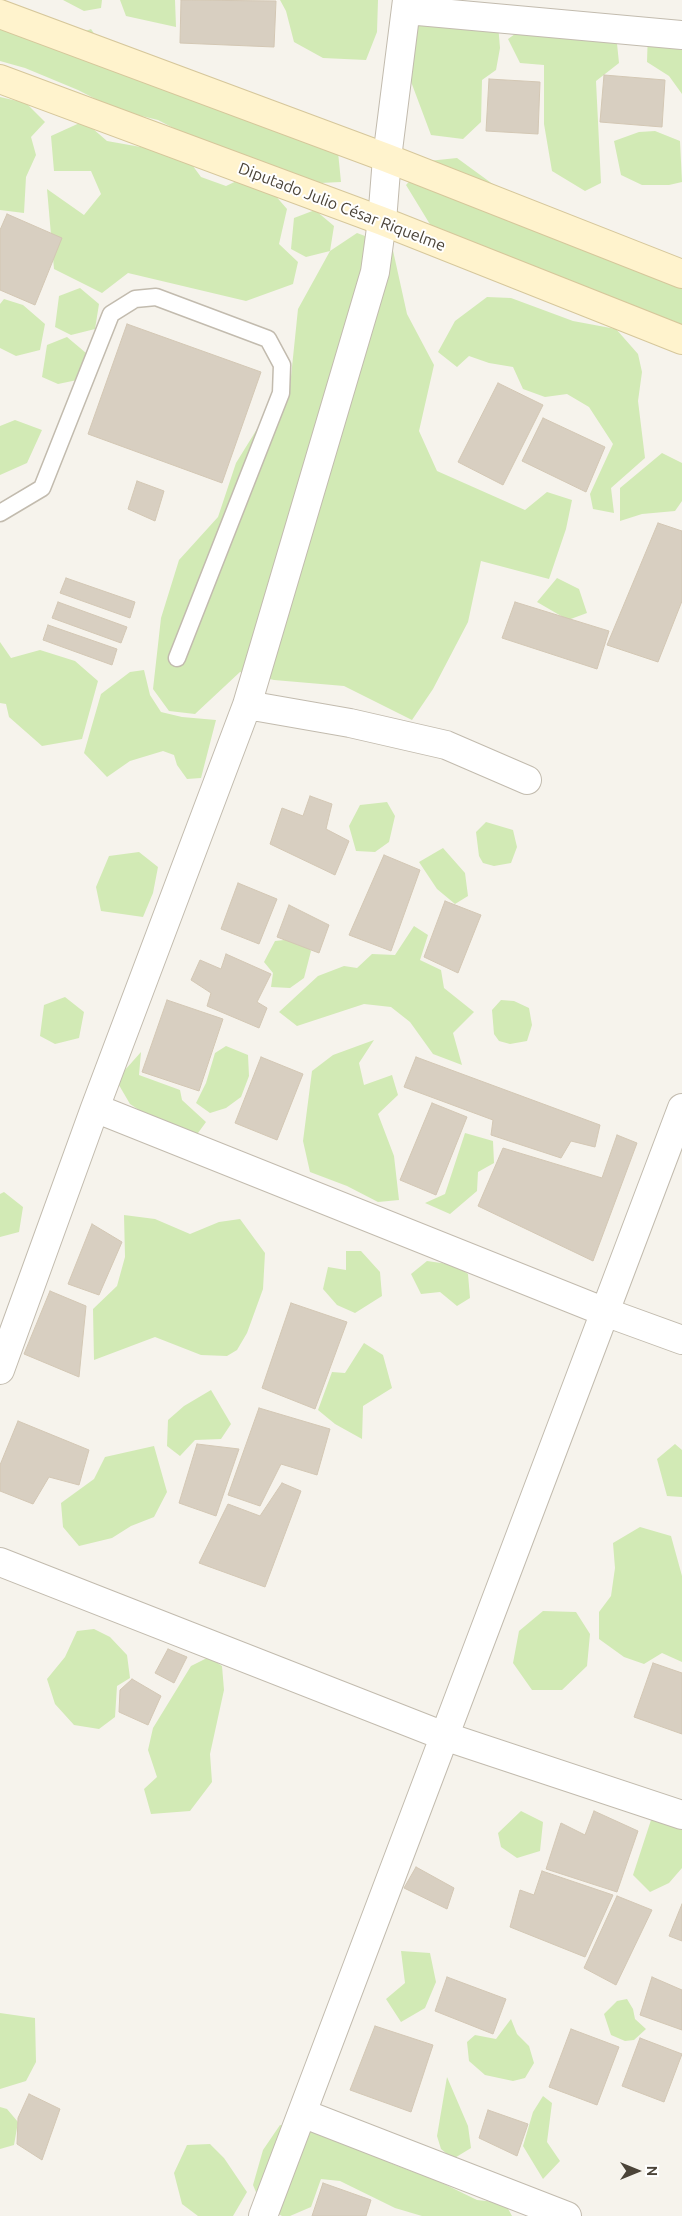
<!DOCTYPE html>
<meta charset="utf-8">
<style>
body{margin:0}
#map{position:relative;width:682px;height:2216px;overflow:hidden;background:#f6f3ec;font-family:Ubuntu,sans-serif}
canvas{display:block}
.north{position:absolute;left:612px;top:2146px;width:50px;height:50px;-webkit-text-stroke:4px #fff;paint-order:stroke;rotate:90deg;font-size:14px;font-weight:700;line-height:20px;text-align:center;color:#4b4439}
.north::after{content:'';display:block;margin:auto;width:18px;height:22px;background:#4b4439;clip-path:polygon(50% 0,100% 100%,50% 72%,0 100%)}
</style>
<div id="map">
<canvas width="682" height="2216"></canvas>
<div class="north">N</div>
</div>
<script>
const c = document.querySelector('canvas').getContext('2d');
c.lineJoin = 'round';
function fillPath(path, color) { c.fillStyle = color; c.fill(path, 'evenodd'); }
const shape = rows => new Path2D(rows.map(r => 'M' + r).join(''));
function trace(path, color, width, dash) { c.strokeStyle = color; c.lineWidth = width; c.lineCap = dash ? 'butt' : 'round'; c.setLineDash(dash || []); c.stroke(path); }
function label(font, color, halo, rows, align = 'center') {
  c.font = font + ' Ubuntu,sans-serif'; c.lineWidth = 4; c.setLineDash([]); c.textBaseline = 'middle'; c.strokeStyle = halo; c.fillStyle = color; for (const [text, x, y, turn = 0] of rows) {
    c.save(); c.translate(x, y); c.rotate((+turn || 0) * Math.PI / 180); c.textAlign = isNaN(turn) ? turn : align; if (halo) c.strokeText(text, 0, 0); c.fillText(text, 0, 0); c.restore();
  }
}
fillPath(shape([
 [63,0,102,0,101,8,84,11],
 [120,0,175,0,176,27,126,16],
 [280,0,378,0,377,32,366,60,323,58,294,42,286,11],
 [417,13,498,24,500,48,496,70,482,80,481,122,463,139,431,135,407,71],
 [0,15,70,37,91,29,101,44,132,61,134,80,156,75,310,138,318,148,337,142,341,182,320,183,269,166,185,134,158,120,117,110,78,90,25,68,0,61],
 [536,19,615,24,619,63,596,81,601,183,585,191,552,171,544,124,544,65,520,63,508,39],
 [678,20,682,22,682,94,669,76,647,62,648,31],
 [0,97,26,103,45,122,31,137,36,155,26,177,24,213,0,210],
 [84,121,107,141,152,149,190,162,201,177,226,186,245,177,274,194,287,209,279,244,298,262,293,284,246,301,128,273,102,293,54,269,47,189,84,215,101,194,91,171,54,171,51,136],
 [655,131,680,141,682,182,669,185,642,185,621,175,614,141,639,132],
 [457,158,494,185,527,219,682,262,682,331,431,226,406,185,428,161],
 [315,210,334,226,330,251,357,233,392,246,407,314,434,365,419,431,437,471,525,510,547,492,572,500,566,529,549,579,481,561,468,622,433,689,412,720,344,686,274,680,240,672,195,714,169,711,153,689,161,618,179,560,218,517,236,463,270,408,289,396,298,309,330,251,306,257,291,249,294,218],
 [80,288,99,304,95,329,71,335,55,327,59,296],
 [487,297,511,298,573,321,616,329,638,354,642,372,638,401,645,458,611,488,614,513,593,509,590,494,613,444,589,407,567,394,545,397,523,389,513,367,489,363,469,356,457,367,438,352,455,321],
 [4,299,23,305,45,324,40,350,16,356,0,348,0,304],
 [67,337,86,353,82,379,58,384,42,377,47,345],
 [15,420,42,430,27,463,0,475,0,426],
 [662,453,682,463,682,501,675,511,642,514,620,521,620,488],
 [557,578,579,589,587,613,568,620,537,602],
 [0,642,11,658,40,650,75,661,98,681,82,739,42,746,9,717,6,704,0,703],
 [144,670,150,695,161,712,182,717,216,720,201,778,187,779,177,765,174,755,163,751,130,761,107,777,84,753,101,694,130,672],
 [387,802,395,816,389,842,375,852,356,851,349,826,360,805],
 [486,822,513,830,517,847,511,863,494,866,483,863,479,856,476,832],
 [443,848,465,873,468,896,455,904,437,889,419,862],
 [139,852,158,867,153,893,143,917,101,911,96,887,109,856],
 [414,926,428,935,420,960,441,970,444,988,474,1012,453,1033,462,1065,433,1054,410,1022,391,1007,364,1004,297,1026,279,1012,318,976,344,966,357,968,372,954,395,955],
 [303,938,311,951,304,978,290,988,271,987,273,973,264,962,275,941],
 [65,997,84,1012,79,1038,55,1044,40,1036,44,1005],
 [501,1000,514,1001,529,1008,532,1025,527,1041,510,1044,499,1041,494,1034,492,1010],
 [374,1040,359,1063,364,1085,392,1075,398,1095,378,1114,394,1156,399,1200,378,1202,347,1186,310,1172,303,1141,312,1071,333,1055],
 [226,1046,248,1055,249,1076,241,1097,226,1108,210,1113,196,1103,206,1083,215,1053],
 [141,1052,139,1075,180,1090,182,1100,206,1122,190,1144,130,1104,116,1080],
 [465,1133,493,1141,494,1163,478,1172,477,1191,450,1214,425,1203,445,1194],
 [4,1192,23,1207,19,1232,0,1237,0,1194],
 [124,1215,155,1219,190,1234,219,1222,240,1219,265,1253,263,1289,247,1333,237,1350,227,1356,201,1355,155,1337,94,1360,93,1309,117,1286,125,1257],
 [346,1251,361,1251,380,1272,382,1296,355,1313,337,1305,323,1289,328,1267,346,1270],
 [427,1261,455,1265,468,1274,470,1298,457,1306,440,1292,421,1294,411,1274],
 [364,1343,383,1355,392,1388,363,1406,362,1439,335,1424,318,1410,332,1372,345,1373],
 [211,1390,231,1424,221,1439,195,1440,180,1456,167,1446,168,1420,184,1406],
 [675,1444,682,1450,682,1497,667,1496,657,1459],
 [154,1446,167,1492,154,1517,131,1526,112,1538,79,1546,63,1527,61,1503,94,1479,105,1457],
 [640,1527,671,1536,682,1576,682,1662,662,1653,644,1664,624,1657,599,1639,599,1612,611,1596,615,1568,613,1543],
 [543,1611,576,1612,590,1634,587,1666,562,1690,532,1690,513,1663,519,1631],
 [94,1629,110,1637,127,1655,130,1678,117,1686,115,1717,99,1729,74,1725,55,1704,47,1679,65,1657,77,1631],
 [209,1657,222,1666,224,1690,210,1754,212,1782,190,1811,151,1814,144,1789,157,1777,148,1750,153,1728,191,1666],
 [521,1811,543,1822,540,1851,517,1858,501,1847,498,1833],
 [652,1817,682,1823,682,1868,669,1883,650,1892,633,1875],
 [401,1951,430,1953,436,1982,425,2008,401,2022,386,1999,405,1983],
 [627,1999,633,2009,635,2019,646,2029,634,2040,625,2041,611,2035,604,2014,617,2001],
 [0,2013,35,2018,36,2062,26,2081,0,2089],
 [511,2019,517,2034,529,2046,534,2063,525,2078,513,2081,485,2075,469,2061,467,2042,475,2035,496,2039],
 [447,2077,468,2126,471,2148,453,2159,441,2149,437,2136],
 [543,2096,552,2103,547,2142,560,2161,543,2179,523,2146,533,2112],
 [0,2107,7,2109,18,2122,14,2145,0,2149],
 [280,2125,308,2129,351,2144,395,2165,436,2180,477,2200,505,2203,512,2216,422,2216,395,2208,340,2181,321,2179,311,2207,290,2216,282,2216,261,2204,253,2185,263,2150],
 [210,2144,224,2158,247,2192,233,2216,198,2216,182,2204,174,2173,187,2145]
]), '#d2eab5');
const building = shape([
 [181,0,276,1,274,47,180,43,181,0],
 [604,75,665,80,662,127,600,122,604,75],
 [489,79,540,82,538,134,486,131,489,79],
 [7,214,62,238,35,305,0,290,0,230,7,214],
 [127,324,261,372,222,483,88,434,127,324],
 [498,383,543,405,503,485,458,462,498,383],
 [543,418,605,447,586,492,522,461,543,418],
 [137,481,164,491,155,521,128,509,137,481],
 [658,523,682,531,682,601,658,662,607,645,658,523],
 [66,578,135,602,130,618,60,593,66,578],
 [58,602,127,627,121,643,52,618,58,602],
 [515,602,609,631,597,669,502,638,515,602],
 [48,625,117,649,112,665,43,640,48,625],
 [310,796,332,804,326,829,349,841,335,875,270,844,282,808,303,816,310,796],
 [384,855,420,870,391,951,349,935,384,855],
 [238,883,277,899,259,944,221,929,238,883],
 [445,901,481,915,458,973,424,957,445,901],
 [289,905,329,925,319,953,277,937,289,905],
 [226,954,271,974,257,1002,267,1008,259,1028,207,1006,211,993,191,980,200,960,221,969,226,954],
 [167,1000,223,1019,199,1091,142,1072,167,1000],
 [261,1057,303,1074,277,1140,235,1123,261,1057],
 [416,1057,600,1125,595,1147,571,1141,561,1158,491,1135,493,1120,404,1087,416,1057],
 [432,1103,467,1117,436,1195,400,1180,432,1103],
 [617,1135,637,1143,593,1261,478,1206,503,1148,602,1178,617,1135],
 [92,1224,122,1242,99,1295,68,1284,92,1224],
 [50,1291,86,1306,79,1377,24,1354,50,1291],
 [291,1303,347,1322,315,1409,262,1388,291,1303],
 [259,1408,330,1429,317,1475,281,1464,260,1506,228,1495,259,1408],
 [18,1421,89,1450,79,1485,49,1477,33,1504,0,1491,0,1465,18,1421],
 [197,1444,239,1449,216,1516,179,1503,197,1444],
 [282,1483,301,1491,265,1587,199,1563,228,1504,260,1516,282,1483],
 [168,1649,187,1657,174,1683,155,1673,168,1649],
 [653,1663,682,1673,682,1734,634,1717,653,1663],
 [132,1679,161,1696,148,1725,119,1712,120,1690,132,1679],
 [594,1811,638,1831,617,1892,546,1869,561,1823,585,1835,594,1811],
 [416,1867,454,1888,447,1909,404,1888,416,1867],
 [542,1871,613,1895,585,1957,510,1927,520,1890,534,1895,542,1871],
 [617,1896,652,1910,616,1985,584,1968,617,1896],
 [682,1904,682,1941,669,1936,682,1904],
 [447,1977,506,1999,493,2034,435,2011,447,1977],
 [652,1977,682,1990,682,2030,640,2015,652,1977],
 [375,2026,433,2045,411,2112,350,2090,375,2026],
 [571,2029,619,2047,597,2105,549,2087,571,2029],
 [640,2038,682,2054,664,2102,622,2086,640,2038],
 [29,2094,60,2109,42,2160,17,2144,18,2118,29,2094],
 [488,2110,528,2124,517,2156,479,2138,488,2110],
 [323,2183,371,2200,366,2216,312,2216,323,2183]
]);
fillPath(building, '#d8cfc1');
trace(building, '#d3c7b4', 1);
const lane = shape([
 [0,513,42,488,111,314,135,299,156,297,268,339,282,365,281,393,177,658]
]);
const street = shape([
 [407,10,682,35],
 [247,705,350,723,446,745,527,780],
 [95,1108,605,1312,682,1340],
 [0,1370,95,1108,247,705,375,272,382,221,387,158,407,0],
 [0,1562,444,1736,682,1815],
 [302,2113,567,2216],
 [263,2216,682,1108]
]);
const secondary = shape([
 [0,14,387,158,682,274],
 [0,79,382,221,682,340]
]);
trace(lane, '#c2bbae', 19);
trace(street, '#c2bbae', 30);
trace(secondary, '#d6c79b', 30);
trace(lane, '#fff', 16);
trace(street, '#fff', 28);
trace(secondary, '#fff3cd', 28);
label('16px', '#4b4439', '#fff', [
 ["Diputado Julio César Riquelme",342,207,21]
]);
</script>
